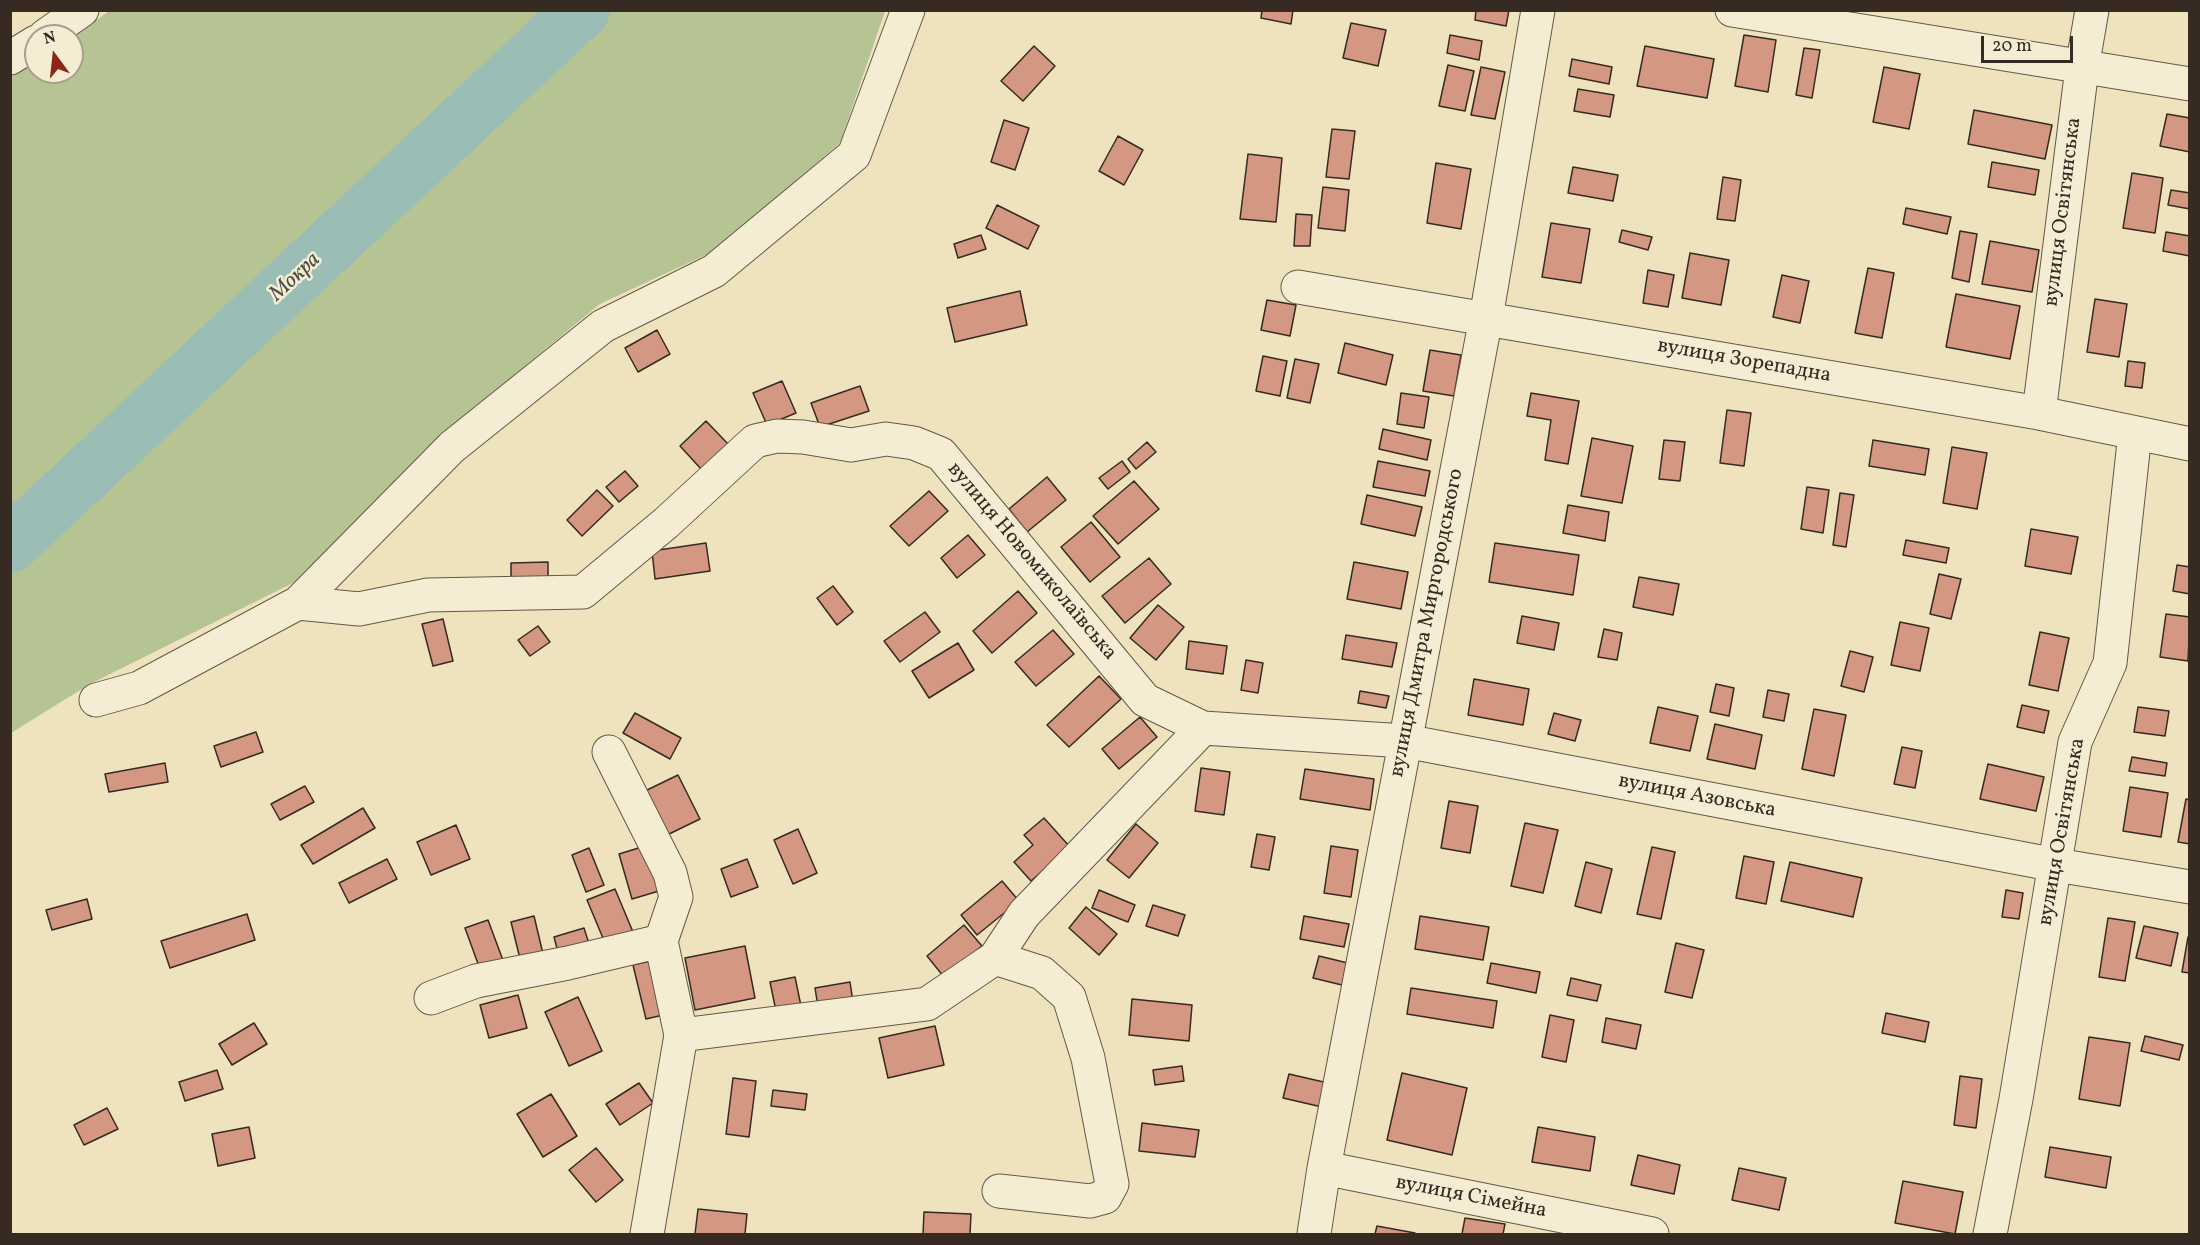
<!DOCTYPE html>
<meta charset="utf-8">
<style>
body{margin:0}
#map{position:relative;width:2200px;height:1245px;overflow:hidden;background:#eee3bc;font-family:Vollkorn,serif}
canvas{display:block}
.frame{position:absolute;inset:0;border:12px solid #362a23;pointer-events:none}
.north{position:absolute;left:24px;top:24px;width:60px;height:60px;box-sizing:border-box;background:#f4edd3;border:2px solid #a89f8d;border-radius:50%;rotate:345deg;font-size:16px;font-weight:700;line-height:24px;text-align:center;color:#362a23}
.north::after{content:'';display:block;margin:auto;width:21px;height:27px;background:#8f2418;clip-path:polygon(50% 0,100% 100%,50% 72%,0 100%)}
.scale{position:absolute;left:1981px;top:36px;width:92px;height:27px;box-sizing:border-box;border:3px solid #362a23;border-top:0;padding-left:8px;font-size:18px;line-height:21px;white-space:nowrap;color:#362a23;-webkit-text-stroke:4px #f4edd3;paint-order:stroke}
</style>
<div id="map">
<canvas width="2200" height="1245"></canvas>
<div class="frame"></div>
<div class="north">N</div>
<div class="scale">20 m</div>
</div>
<script>
const c = document.querySelector('canvas').getContext('2d');
c.lineJoin = 'round';
function fillPath(path, color) { c.fillStyle = color; c.fill(path, 'evenodd'); }
const shape = rows => new Path2D(rows.map(r => 'M' + r).join(''));
function trace(path, color, width, dash) { c.strokeStyle = color; c.lineWidth = width; c.lineCap = dash ? 'butt' : 'round'; c.setLineDash(dash || []); c.stroke(path); }
function label(font, color, halo, rows, align = 'center') {
  c.font = font + ' Vollkorn,serif'; c.lineWidth = 5; c.setLineDash([]); c.textBaseline = 'middle'; c.strokeStyle = halo; c.fillStyle = color; for (const [text, x, y, turn = 0] of rows) {
    c.save(); c.translate(x, y); c.rotate((+turn || 0) * Math.PI / 180); c.textAlign = isNaN(turn) ? turn : align; if (halo) c.strokeText(text, 0, 0); c.fillText(text, 0, 0); c.restore();
  }
}
fillPath(shape([
 [109,11,885,11,840,143,714,251,600,304,437,439,303,578,90,684,11,733,11,76,36,61,36,72,72,72,72,38]
]), '#b6c493');
trace(shape([
 [10,545,582,10]
]), '#9abdb6', 56);
const building = shape([
 [1262,10,1293,10,1291,24,1261,18,1262,10],
 [1476,10,1509,10,1506,26,1475,20,1476,10],
 [1351,23,1386,30,1378,66,1343,58,1351,23],
 [1450,35,1482,41,1479,60,1447,53,1450,35],
 [1744,35,1776,40,1768,92,1735,86,1744,35],
 [1034,46,1055,66,1023,101,1001,81,1034,46],
 [1645,46,1714,59,1707,98,1637,86,1645,46],
 [1804,48,1820,50,1812,98,1796,95,1804,48],
 [1572,59,1612,67,1609,84,1569,76,1572,59],
 [1448,65,1474,71,1465,111,1439,106,1448,65],
 [1481,67,1505,72,1495,119,1471,115,1481,67],
 [1884,67,1920,74,1909,129,1873,122,1884,67],
 [1578,89,1614,95,1610,117,1574,111,1578,89],
 [1974,110,2052,125,2045,159,1968,144,1974,110],
 [2167,114,2190,118,2190,152,2160,146,2167,114],
 [1004,120,1029,128,1015,170,991,162,1004,120],
 [1332,129,1355,131,1349,179,1326,177,1332,129],
 [1118,136,1143,150,1124,185,1099,171,1118,136],
 [1248,154,1282,158,1276,222,1240,219,1248,154],
 [1992,162,2039,170,2035,195,1988,187,1992,162],
 [1436,163,1471,169,1461,229,1427,223,1436,163],
 [1573,167,1618,175,1613,201,1568,193,1573,167],
 [2132,173,2163,178,2155,233,2123,228,2132,173],
 [1723,177,1741,180,1735,221,1717,219,1723,177],
 [1323,187,1349,190,1345,231,1318,228,1323,187],
 [2171,190,2190,193,2190,209,2168,205,2171,190],
 [997,205,1039,226,1028,249,986,228,997,205],
 [1906,208,1951,217,1947,234,1903,224,1906,208],
 [1296,214,1312,215,1310,246,1294,246,1296,214],
 [1551,223,1590,229,1581,283,1542,277,1551,223],
 [1622,230,1652,237,1648,250,1619,242,1622,230],
 [1960,231,1977,234,1969,282,1952,278,1960,231],
 [2166,232,2190,236,2190,256,2163,251,2166,232],
 [981,235,986,249,958,258,954,244,981,235],
 [1990,241,2039,250,2032,292,1982,284,1990,241],
 [1690,253,1729,260,1721,305,1682,298,1690,253],
 [1868,268,1894,273,1882,338,1855,333,1868,268],
 [1648,270,1674,275,1668,307,1643,303,1648,270],
 [1782,275,1809,281,1800,323,1773,317,1782,275],
 [1020,291,1027,325,955,342,947,308,1020,291],
 [1956,294,2020,306,2010,359,1946,347,1956,294],
 [2095,299,2127,304,2119,357,2087,352,2095,299],
 [1267,300,1296,305,1290,336,1261,330,1267,300],
 [657,330,670,354,638,372,625,348,657,330],
 [1345,343,1393,355,1386,385,1338,373,1345,343],
 [1430,350,1461,355,1454,396,1423,391,1430,350],
 [1263,356,1287,361,1280,396,1256,391,1263,356],
 [1295,359,1319,364,1310,403,1287,398,1295,359],
 [2128,361,2145,363,2142,388,2125,386,2128,361],
 [782,381,796,413,767,425,753,393,782,381],
 [860,386,869,411,820,427,811,403,860,386],
 [1401,393,1429,397,1424,428,1397,424,1401,393],
 [1531,393,1579,401,1568,464,1545,460,1551,420,1527,416,1531,393],
 [1727,410,1751,413,1744,466,1720,463,1727,410],
 [706,421,729,445,702,470,680,446,706,421],
 [1383,429,1431,440,1427,460,1379,449,1383,429],
 [1592,438,1633,446,1622,503,1581,496,1592,438],
 [1664,440,1685,442,1680,481,1659,479,1664,440],
 [1873,440,1929,449,1925,475,1869,466,1873,440],
 [1147,442,1156,452,1136,469,1128,459,1147,442],
 [1952,447,1987,453,1977,509,1943,503,1952,447],
 [1122,461,1130,472,1108,489,1099,478,1122,461],
 [1378,461,1430,471,1425,496,1373,487,1378,461],
 [625,471,638,486,619,502,606,487,625,471],
 [1047,477,1066,500,1027,532,1009,509,1047,477],
 [1134,481,1159,509,1118,544,1093,516,1134,481],
 [1807,487,1829,490,1823,533,1801,529,1807,487],
 [597,490,613,506,582,536,567,520,597,490],
 [929,491,948,511,909,546,890,526,929,491],
 [1840,493,1854,495,1846,547,1833,545,1840,493],
 [1367,495,1422,507,1415,536,1361,524,1367,495],
 [1568,505,1609,512,1605,541,1563,533,1568,505],
 [1091,522,1120,557,1090,582,1061,547,1091,522],
 [2031,529,2078,537,2071,574,2025,566,2031,529],
 [968,535,985,555,957,578,941,558,968,535],
 [1906,540,1949,548,1946,563,1903,555,1906,540],
 [706,543,710,571,655,579,652,551,706,543],
 [1495,543,1579,555,1573,595,1489,582,1495,543],
 [1149,558,1171,584,1125,623,1102,596,1149,558],
 [548,562,548,581,511,582,511,563,548,562],
 [1354,562,1408,572,1401,609,1347,599,1354,562],
 [2177,565,2190,567,2190,594,2173,591,2177,565],
 [1939,574,1961,579,1951,619,1930,614,1939,574],
 [1639,577,1679,584,1673,615,1633,607,1639,577],
 [833,586,853,612,837,625,817,598,833,586],
 [1018,591,1037,613,992,653,973,631,1018,591],
 [1158,605,1184,627,1156,660,1130,638,1158,605],
 [925,612,940,632,900,662,884,641,925,612],
 [2166,614,2190,617,2188,661,2160,657,2166,614],
 [1522,616,1559,623,1554,650,1517,643,1522,616],
 [443,619,453,661,433,666,422,624,443,619],
 [1900,622,1929,628,1920,671,1891,665,1900,622],
 [538,626,550,642,530,656,518,640,538,626],
 [1604,629,1622,633,1617,660,1598,657,1604,629],
 [1053,630,1074,654,1036,686,1015,662,1053,630],
 [2040,632,2069,638,2058,691,2029,685,2040,632],
 [1346,635,1397,643,1392,667,1342,659,1346,635],
 [1189,641,1227,646,1223,674,1186,669,1189,641],
 [958,643,974,670,929,698,912,671,958,643],
 [1850,651,1873,657,1864,692,1841,686,1850,651],
 [1246,660,1263,663,1258,693,1241,690,1246,660],
 [1099,676,1121,699,1069,747,1047,725,1099,676],
 [1474,679,1529,689,1523,725,1468,715,1474,679],
 [1716,684,1734,688,1729,716,1710,712,1716,684],
 [1768,690,1789,694,1784,721,1763,717,1768,690],
 [1360,691,1389,696,1386,708,1358,703,1360,691],
 [2022,705,2049,711,2044,733,2017,727,2022,705],
 [1658,707,1698,716,1690,751,1650,743,1658,707],
 [2138,707,2169,711,2165,736,2134,732,2138,707],
 [1814,709,1846,715,1834,776,1802,769,1814,709],
 [635,713,681,738,670,759,623,733,635,713],
 [1554,713,1581,720,1575,741,1548,734,1554,713],
 [1140,717,1157,737,1119,769,1102,749,1140,717],
 [1715,724,1762,735,1755,769,1707,759,1715,724],
 [256,732,263,752,221,767,214,746,256,732],
 [1902,747,1922,751,1915,788,1894,784,1902,747],
 [2132,757,2167,763,2165,776,2129,771,2132,757],
 [165,763,168,782,109,792,105,774,165,763],
 [1988,764,2044,777,2036,811,1980,799,1988,764],
 [1201,768,1230,772,1224,815,1195,811,1201,768],
 [1305,769,1374,779,1370,810,1300,799,1305,769],
 [678,775,700,819,665,836,643,792,678,775],
 [305,786,314,802,280,820,271,804,305,786],
 [2130,787,2168,793,2161,837,2123,831,2130,787],
 [2186,799,2190,800,2190,844,2178,842,2186,799],
 [1449,801,1478,806,1470,853,1441,848,1449,801],
 [363,808,375,828,313,864,301,845,363,808],
 [1044,818,1070,847,1031,881,1014,862,1033,845,1024,835,1044,818],
 [1525,823,1558,830,1543,893,1511,886,1525,823],
 [1136,824,1158,843,1129,878,1107,860,1136,824],
 [456,825,470,859,431,875,417,842,456,825],
 [798,829,817,873,793,884,774,840,798,829],
 [1257,834,1275,837,1269,870,1251,867,1257,834],
 [645,846,659,891,632,899,619,854,645,846],
 [1331,846,1358,850,1351,897,1324,893,1331,846],
 [1652,847,1675,852,1661,919,1637,914,1652,847],
 [589,848,604,885,586,892,572,855,589,848],
 [1744,856,1774,862,1766,904,1736,898,1744,856],
 [387,859,397,879,349,903,339,883,387,859],
 [747,859,758,887,731,897,721,869,747,859],
 [1586,862,1612,869,1601,913,1575,906,1586,862],
 [1790,862,1862,878,1853,917,1781,901,1790,862],
 [1002,881,1019,901,977,935,961,915,1002,881],
 [615,889,633,932,605,943,587,900,615,889],
 [1099,890,1135,905,1128,922,1092,908,1099,890],
 [2006,890,2023,893,2019,919,2002,917,2006,890],
 [87,899,92,919,52,930,46,910,87,899],
 [1153,905,1185,915,1178,936,1146,926,1153,905],
 [1086,907,1117,934,1099,955,1069,928,1086,907],
 [247,914,255,940,170,968,161,941,247,914],
 [534,916,544,958,521,963,511,922,534,916],
 [1304,916,1349,924,1344,947,1300,939,1304,916],
 [1420,916,1489,927,1483,960,1415,949,1420,916],
 [2108,918,2135,922,2125,981,2099,977,2108,918],
 [488,920,504,963,481,972,465,928,488,920],
 [964,925,982,946,944,977,927,956,964,925],
 [2144,926,2178,933,2171,966,2136,958,2144,926],
 [584,928,590,947,559,956,554,937,584,928],
 [2188,937,2190,937,2190,973,2182,972,2188,937],
 [1676,943,1704,950,1692,998,1665,992,1676,943],
 [745,946,755,998,695,1010,685,958,745,946],
 [1319,956,1352,964,1346,986,1313,978,1319,956],
 [659,959,672,1013,646,1019,633,965,659,959],
 [1491,963,1540,972,1536,993,1487,983,1491,963],
 [795,977,801,1006,776,1011,770,982,795,977],
 [1571,978,1601,985,1597,1001,1567,995,1571,978],
 [850,982,853,1002,818,1007,815,988,850,982],
 [1411,988,1497,1001,1493,1028,1407,1014,1411,988],
 [518,995,527,1028,489,1038,480,1005,518,995],
 [578,997,602,1051,569,1066,545,1012,578,997],
 [1132,999,1192,1005,1189,1041,1129,1035,1132,999],
 [1886,1013,1929,1022,1925,1042,1882,1033,1886,1013],
 [1550,1015,1574,1020,1566,1062,1542,1057,1550,1015],
 [1606,1018,1641,1025,1636,1049,1602,1042,1606,1018],
 [254,1023,267,1044,232,1065,219,1044,254,1023],
 [935,1026,944,1065,888,1078,879,1038,935,1026],
 [2145,1036,2183,1045,2179,1060,2141,1051,2145,1036],
 [2089,1037,2130,1043,2120,1106,2079,1099,2089,1037],
 [1182,1066,1184,1081,1155,1085,1153,1070,1182,1066],
 [217,1070,223,1089,185,1101,179,1082,217,1070],
 [1402,1073,1467,1088,1452,1155,1387,1140,1402,1073],
 [1289,1074,1328,1083,1322,1107,1283,1098,1289,1074],
 [1960,1076,1982,1079,1976,1128,1954,1125,1960,1076],
 [733,1078,756,1081,749,1137,726,1134,733,1078],
 [639,1083,653,1103,620,1125,606,1104,639,1083],
 [773,1090,807,1094,805,1110,771,1106,773,1090],
 [551,1094,577,1136,543,1157,517,1114,551,1094],
 [107,1108,118,1129,84,1145,74,1125,107,1108],
 [1142,1123,1199,1130,1195,1157,1139,1151,1142,1123],
 [249,1127,255,1158,218,1166,212,1134,249,1127],
 [1538,1127,1595,1137,1590,1171,1532,1162,1538,1127],
 [2050,1147,2111,1157,2106,1188,2045,1177,2050,1147],
 [596,1148,623,1180,596,1202,569,1170,596,1148],
 [1638,1155,1680,1165,1674,1194,1631,1185,1638,1155],
 [1739,1168,1786,1178,1779,1210,1732,1200,1739,1168],
 [1903,1181,1963,1192,1955,1234,1895,1223,1903,1181],
 [698,1209,747,1214,745,1234,695,1234,698,1209],
 [924,1212,971,1214,970,1234,923,1234,924,1212],
 [1465,1218,1505,1224,1503,1234,1462,1234,1465,1218],
 [1377,1226,1415,1233,1415,1234,1375,1234,1377,1226]
]);
fillPath(building, '#d49781');
trace(building, '#362a23', 1.5);
const minor = shape([
 [1732,10,2190,84],
 [45,36,82,10],
 [10,58,36,42],
 [1298,287,2039,413,2190,444],
 [2039,413,2082,68,2092,10],
 [298,603,452,447,603,326,714,271,854,155,908,10],
 [96,700,139,688,298,603,359,609,428,595,583,592,666,523,755,441,777,436,803,437,851,445,886,439,914,443,941,454,1145,700,1203,728,1405,741,2056,865,2190,887],
 [609,752,670,873,676,897,661,941,681,1035],
 [995,958,1042,973,1069,997,1088,1058,1112,1184,1105,1197,1090,1201,999,1191],
 [431,998,476,981,568,963,661,941],
 [1324,1168,1652,1234],
 [647,1234,681,1035,927,1004,995,958,1024,914,1203,728],
 [1314,1234,1324,1168,1486,318,1538,10],
 [1990,1234,2016,1099,2075,742,2110,663,2135,433]
]);
trace(minor, '#645849', 35);
trace(minor, '#f4edd3', 33);
label('21px', '#362a23', '#f4edd3', [
 ["вулиця Освітянська",2064,212,-83],
 ["вулиця Зорепадна",1744,362,10],
 ["вулиця Новомиколаївська",1031,562,50],
 ["вулиця Дмитра Миргородського",1428,623,-79],
 ["вулиця Азовська",1697,797,11],
 ["вулиця Освітянська",2063,832,-80],
 ["вулиця Сімейна",1471,1198,11]
]);
label('italic 22px', '#4f4f48', '#f4edd3', [
 ["Мокра",296,278,-43]
]);
</script>
